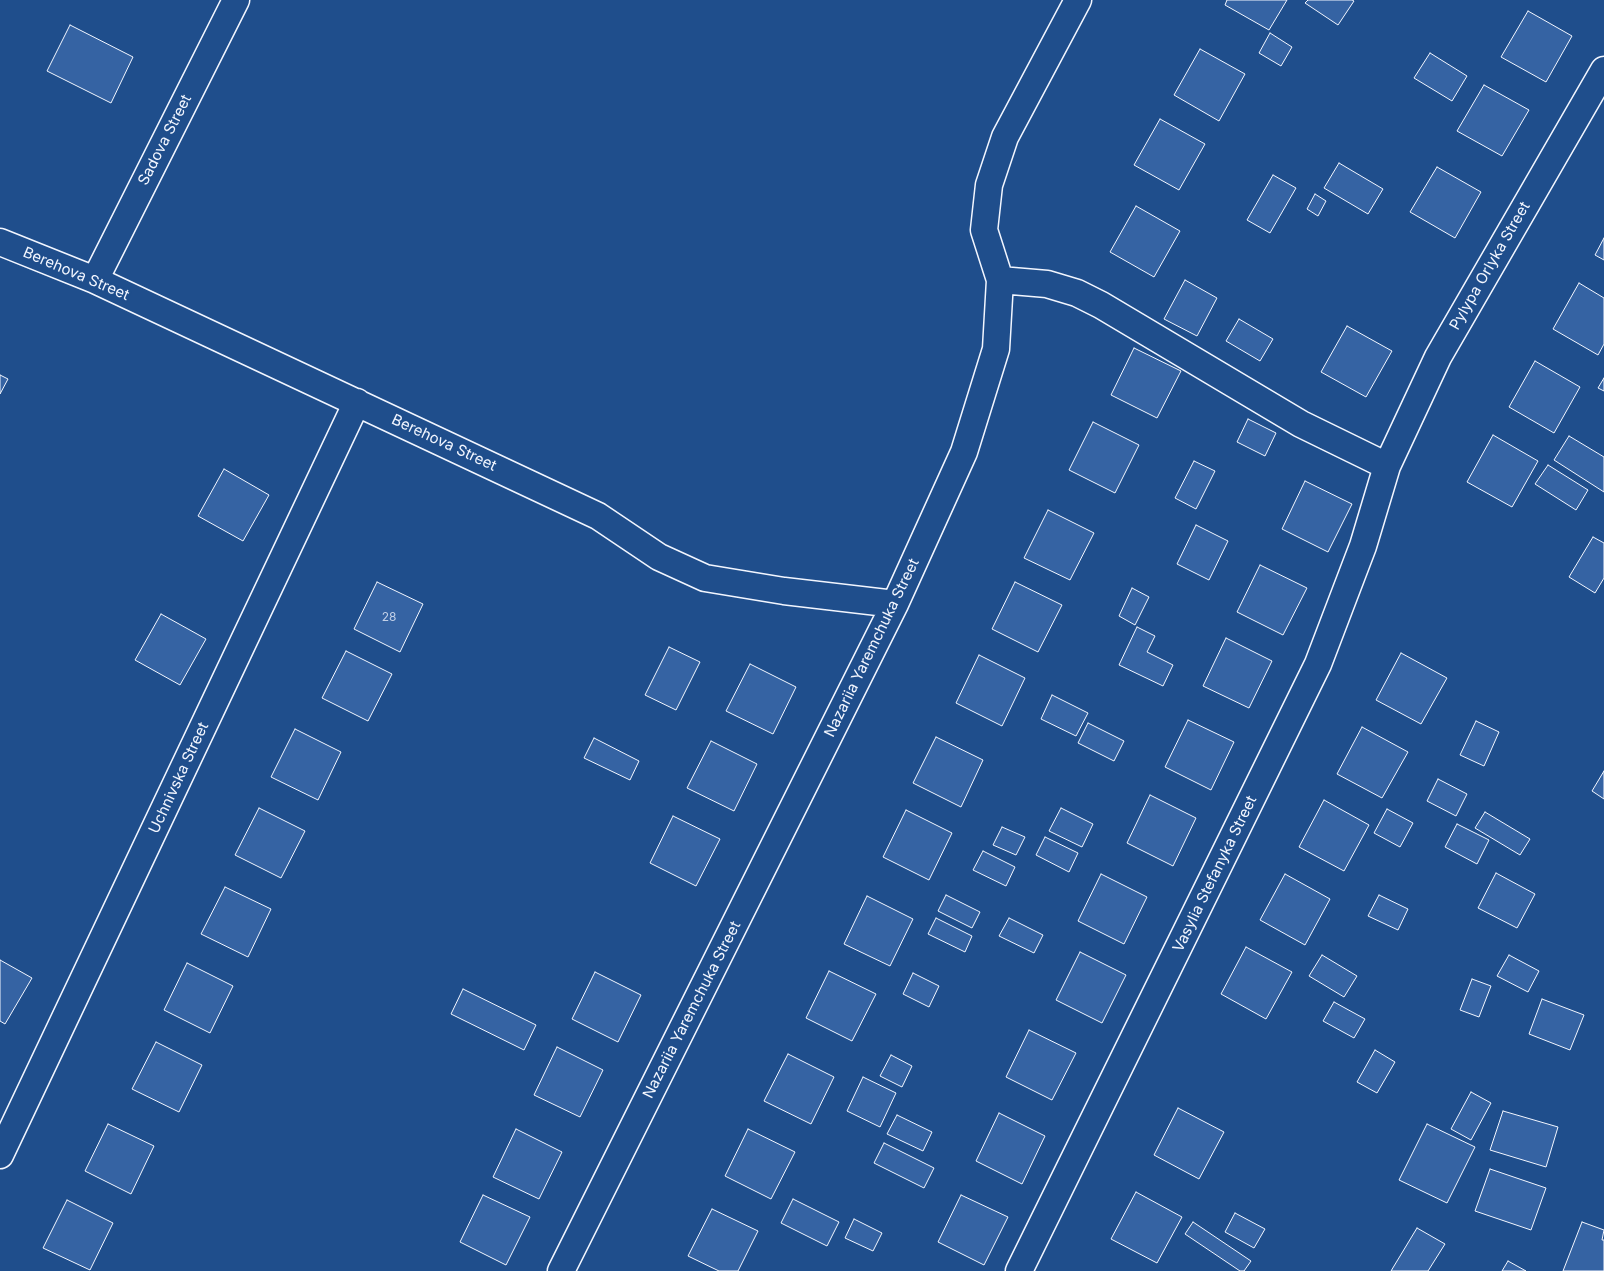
<!DOCTYPE html>
<style>
body{margin:0}
canvas{display:block;background:#1f4e8c}
</style>
<canvas width="1604" height="1271"></canvas>
<script>
const c = document.querySelector('canvas').getContext('2d');
c.lineJoin = 'round';
function fillPath(path, color) { c.fillStyle = color; c.fill(path, 'evenodd'); }
const shape = rows => new Path2D(rows.map(r => 'M' + r).join(''));
function trace(path, color, width, dash) { c.strokeStyle = color; c.lineWidth = width; c.lineCap = dash ? 'butt' : 'round'; c.setLineDash(dash || []); c.stroke(path); }
function label(font, color, halo, rows, align = 'center') {
  c.font = font + ' Inter,sans-serif'; c.lineWidth = 4; c.setLineDash([]); c.textBaseline = 'middle'; c.strokeStyle = halo; c.fillStyle = color; for (const [text, x, y, turn = 0] of rows) {
    c.save(); c.translate(x, y); c.rotate((+turn || 0) * Math.PI / 180); c.textAlign = isNaN(turn) ? turn : align; if (halo) c.strokeText(text, 0, 0); c.fillText(text, 0, 0); c.restore();
  }
}
const building = shape([
 [1227,0,1287,0,1269,30,1225,5,1227,0],
 [1308,0,1352,0,1354,1,1338,25,1305,3,1308,0],
 [1528,11,1572,36,1546,82,1501,57,1528,11],
 [70,25,133,57,111,103,47,71,70,25],
 [1270,33,1292,47,1281,66,1259,53,1270,33],
 [1200,49,1245,74,1219,121,1174,95,1200,49],
 [1430,53,1467,76,1452,101,1414,78,1430,53],
 [1484,85,1529,110,1502,156,1457,131,1484,85],
 [1160,119,1205,144,1179,190,1134,165,1160,119],
 [1339,163,1383,189,1368,214,1324,188,1339,163],
 [1437,167,1481,192,1455,238,1410,212,1437,167],
 [1273,175,1296,188,1270,233,1247,220,1273,175],
 [1315,194,1326,201,1318,216,1307,209,1315,194],
 [1136,206,1180,231,1154,277,1110,252,1136,206],
 [1604,238,1604,260,1595,255,1604,238],
 [1185,280,1217,298,1197,336,1164,319,1185,280],
 [1579,283,1604,298,1604,344,1598,355,1553,329,1579,283],
 [1239,319,1273,339,1260,361,1226,341,1239,319],
 [1347,326,1392,351,1366,397,1321,372,1347,326],
 [1134,348,1181,371,1157,418,1111,395,1134,348],
 [1535,361,1580,387,1554,433,1509,407,1535,361],
 [0,375,8,379,0,394,0,375],
 [1604,378,1604,391,1598,388,1604,378],
 [1248,419,1276,433,1265,456,1237,442,1248,419],
 [1093,422,1139,445,1115,493,1069,470,1093,422],
 [1493,435,1538,461,1512,507,1467,482,1493,435],
 [1569,436,1604,457,1604,492,1554,460,1569,436],
 [1194,461,1215,471,1196,509,1175,498,1194,461],
 [1548,465,1588,490,1576,510,1535,484,1548,465],
 [224,469,269,495,243,541,198,516,224,469],
 [1305,481,1352,504,1328,552,1282,529,1305,481],
 [1048,510,1094,533,1070,580,1024,558,1048,510],
 [1196,525,1228,541,1209,580,1177,564,1196,525],
 [1593,537,1604,543,1604,578,1595,593,1569,577,1593,537],
 [1260,565,1307,588,1283,635,1237,612,1260,565],
 [377,582,423,604,400,652,354,629,377,582],
 [1015,582,1062,605,1038,652,992,629,1015,582],
 [1132,588,1149,597,1135,625,1119,616,1132,588],
 [161,614,206,639,180,685,135,660,161,614],
 [1137,627,1155,636,1147,652,1173,665,1163,686,1119,665,1137,627],
 [1226,638,1272,661,1249,708,1203,686,1226,638],
 [669,647,700,662,676,710,645,695,669,647],
 [346,651,392,674,368,721,322,698,346,651],
 [1401,653,1447,678,1421,724,1376,700,1401,653],
 [979,655,1025,678,1002,726,956,703,979,655],
 [750,664,796,687,773,734,726,711,750,664],
 [1052,695,1088,713,1076,736,1041,719,1052,695],
 [1188,720,1234,742,1211,790,1165,767,1188,720],
 [1476,721,1499,732,1484,766,1460,755,1476,721],
 [1088,723,1124,741,1114,761,1078,743,1088,723],
 [1362,727,1408,752,1382,798,1337,774,1362,727],
 [295,729,341,752,318,800,271,777,295,729],
 [936,737,983,760,961,807,913,783,936,737],
 [594,738,639,761,630,780,584,758,594,738],
 [711,741,757,764,734,811,687,788,711,741],
 [1604,771,1604,799,1592,791,1604,771],
 [1438,779,1467,794,1456,816,1427,801,1438,779],
 [1150,795,1196,818,1173,866,1127,843,1150,795],
 [1324,800,1369,825,1344,871,1299,847,1324,800],
 [259,808,305,831,281,878,235,855,259,808],
 [1061,808,1093,824,1082,847,1049,831,1061,808],
 [1387,809,1413,823,1400,847,1374,833,1387,809],
 [906,810,952,833,929,880,883,857,906,810],
 [1485,812,1530,839,1520,855,1475,828,1485,812],
 [673,816,720,839,696,886,650,863,673,816],
 [1457,824,1489,840,1477,864,1445,847,1457,824],
 [1002,827,1025,837,1016,855,993,845,1002,827],
 [1045,837,1078,853,1069,872,1036,855,1045,837],
 [983,851,1015,867,1006,886,973,870,983,851],
 [1496,873,1535,894,1517,928,1478,908,1496,873],
 [1101,874,1147,897,1124,944,1078,921,1101,874],
 [1285,874,1330,899,1305,945,1260,920,1285,874],
 [225,887,271,909,248,957,201,934,225,887],
 [946,895,980,912,972,928,938,911,946,895],
 [1379,895,1408,909,1398,930,1368,916,1379,895],
 [867,896,913,919,890,966,844,944,867,896],
 [936,918,972,936,965,952,928,934,936,918],
 [1009,918,1043,935,1034,953,999,936,1009,918],
 [1246,947,1292,972,1266,1019,1221,994,1246,947],
 [1080,952,1126,975,1102,1023,1056,1000,1080,952],
 [1322,955,1357,976,1344,997,1309,976,1322,955],
 [1509,955,1539,971,1528,992,1497,976,1509,955],
 [0,960,32,978,5,1024,0,1021,0,960],
 [187,963,233,986,210,1033,164,1010,187,963],
 [829,971,876,994,852,1041,806,1018,829,971],
 [595,972,641,995,618,1042,572,1019,595,972],
 [913,973,939,986,929,1007,903,994,913,973],
 [1472,979,1491,986,1479,1017,1460,1010,1472,979],
 [463,989,536,1025,524,1050,451,1014,463,989],
 [1542,999,1584,1015,1570,1050,1529,1034,1542,999],
 [1334,1002,1365,1019,1354,1038,1323,1021,1334,1002],
 [1029,1030,1076,1053,1052,1100,1006,1077,1029,1030],
 [156,1042,202,1065,179,1112,132,1089,156,1042],
 [557,1047,603,1070,580,1117,534,1095,557,1047],
 [1375,1050,1395,1062,1377,1093,1357,1082,1375,1050],
 [788,1054,834,1077,811,1124,764,1101,788,1054],
 [891,1055,912,1066,902,1087,880,1076,891,1055],
 [863,1077,896,1093,880,1127,847,1111,863,1077],
 [1471,1092,1491,1103,1471,1140,1451,1129,1471,1092],
 [1178,1108,1224,1132,1199,1179,1154,1155,1178,1108],
 [1503,1111,1558,1127,1546,1167,1490,1150,1503,1111],
 [999,1113,1045,1136,1022,1184,976,1161,999,1113],
 [897,1115,932,1132,923,1151,887,1134,897,1115],
 [108,1124,154,1146,131,1194,85,1171,108,1124],
 [1427,1124,1475,1147,1447,1203,1399,1180,1427,1124],
 [516,1129,562,1152,539,1199,493,1177,516,1129],
 [748,1129,795,1152,771,1199,725,1176,748,1129],
 [884,1143,934,1168,924,1188,874,1163,884,1143],
 [1490,1169,1546,1188,1531,1230,1475,1211,1490,1169],
 [1136,1192,1182,1217,1157,1263,1111,1239,1136,1192],
 [483,1195,530,1217,506,1265,460,1242,483,1195],
 [961,1195,1008,1217,984,1265,938,1242,961,1195],
 [793,1199,839,1222,827,1246,781,1223,793,1199],
 [67,1200,113,1223,90,1270,43,1248,67,1200],
 [712,1209,758,1231,738,1271,719,1271,688,1256,712,1209],
 [1235,1213,1265,1229,1254,1248,1225,1232,1235,1213],
 [854,1219,882,1233,873,1251,845,1238,854,1219],
 [1193,1222,1251,1261,1244,1271,1240,1271,1185,1234,1193,1222],
 [1582,1222,1604,1230,1602,1240,1604,1240,1604,1271,1563,1271,1582,1222],
 [1417,1228,1445,1244,1428,1271,1391,1271,1417,1228],
 [1508,1261,1526,1271,1502,1271,1508,1261]
]);
fillPath(building, '#3563a3');
trace(building, '#f2f6ff', 1);
const minor = shape([
 [0,242,95,280,598,516,659,557,705,578,784,591,895,604],
 [95,280,236,0],
 [1000,280,1047,284,1077,293,1101,305,1301,424,1387,466],
 [0,1155,357,402],
 [561,1271,895,604,964,452,996,349,1000,280,984,230,989,185,1005,137,1078,0],
 [1019,1271,1318,664,1363,546,1387,466,1438,357,1604,70]
]);
trace(minor, '#f2f6ff', 29);
trace(minor, '#1f4e8c', 26);
label('12px', '#c3d1e8', null, [
 ["28",389,617]
]);
label('15px', '#f2f6ff', '#1f4e8c', [
 ["Sadova Street",165,140,-63],
 ["Pylypa Orlyka Street",1490,266,-60],
 ["Berehova Street",76,274,23],
 ["Berehova Street",444,443,25],
 ["Nazariia Yaremchuka Street",872,648,-64],
 ["Uchnivska Street",179,778,-65],
 ["Vasylia Stefanyka Street",1215,874,-64],
 ["Nazariia Yaremchuka Street",692,1010,-63]
]);
</script>
